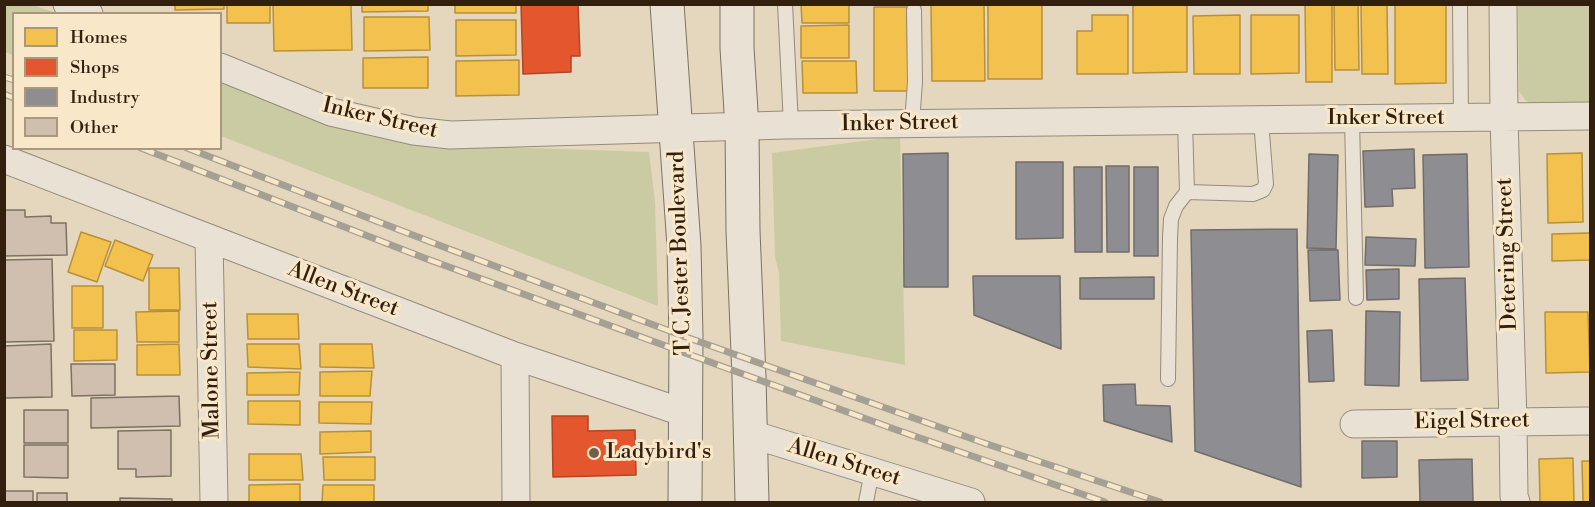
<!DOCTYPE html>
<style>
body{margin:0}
#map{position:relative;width:1595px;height:507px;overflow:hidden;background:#e4d7bd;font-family:"Libre Bodoni",serif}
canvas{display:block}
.frame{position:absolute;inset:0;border:6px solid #321f0e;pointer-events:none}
.legend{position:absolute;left:12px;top:12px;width:210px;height:138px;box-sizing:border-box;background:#f8e8c9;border:2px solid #a9987e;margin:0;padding:8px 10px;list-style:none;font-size:18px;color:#321f0e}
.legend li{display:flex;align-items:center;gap:12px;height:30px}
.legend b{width:30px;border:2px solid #a9987e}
</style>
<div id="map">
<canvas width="1595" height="507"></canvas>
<div class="frame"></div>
<ul class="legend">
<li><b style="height:16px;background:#f2c14e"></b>Homes</li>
<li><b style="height:16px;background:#e4572e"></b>Shops</li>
<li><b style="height:16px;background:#8d8d92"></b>Industry</li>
<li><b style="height:16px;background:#d0bfae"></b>Other</li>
</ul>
</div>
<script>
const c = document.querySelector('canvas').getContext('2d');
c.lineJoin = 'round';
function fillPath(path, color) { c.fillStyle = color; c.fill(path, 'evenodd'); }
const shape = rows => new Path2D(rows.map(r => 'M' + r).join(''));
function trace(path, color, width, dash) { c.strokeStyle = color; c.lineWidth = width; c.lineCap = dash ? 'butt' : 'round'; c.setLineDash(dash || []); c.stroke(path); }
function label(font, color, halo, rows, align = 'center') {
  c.font = font + ' "Libre Bodoni",serif'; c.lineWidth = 6; c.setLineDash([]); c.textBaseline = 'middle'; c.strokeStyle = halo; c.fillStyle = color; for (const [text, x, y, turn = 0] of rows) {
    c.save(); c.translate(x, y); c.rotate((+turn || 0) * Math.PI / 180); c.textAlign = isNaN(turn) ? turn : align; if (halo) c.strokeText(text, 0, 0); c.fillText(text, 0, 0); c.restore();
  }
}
fillPath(shape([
 [4,5,33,5,56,13,14,14,13,55,5,52],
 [1518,5,1590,5,1590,102,1532,104,1525,100,1519,91],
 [220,80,323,121,370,136,417,144,649,152,655,202,658,306,221,136],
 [900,136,905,365,781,341,779,273,775,257,772,153]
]), '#cbcba3');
const homes = shape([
 [175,4,224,4,224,9,175,10,175,4],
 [227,4,270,4,270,23,227,23,227,4],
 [273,4,351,4,352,50,274,51,273,4],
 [362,4,428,4,428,11,362,12,362,4],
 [455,4,516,4,516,13,455,13,455,4],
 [801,4,849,4,849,23,802,23,801,4],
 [931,4,984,4,985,81,932,81,931,4],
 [988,4,1042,4,1042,79,988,79,988,4],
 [1133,4,1187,4,1187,72,1133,73,1133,4],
 [1305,4,1332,4,1332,82,1306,82,1305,4],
 [1334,4,1358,4,1359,70,1335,70,1334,4],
 [1361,4,1387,4,1388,74,1362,74,1361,4],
 [1395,4,1446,4,1446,83,1395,84,1395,4],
 [874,7,907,7,908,91,874,91,874,7],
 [1092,15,1128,15,1128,74,1077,74,1077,31,1092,31,1092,15],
 [1240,15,1240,74,1194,74,1193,16,1240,15],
 [1251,15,1299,15,1299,73,1251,74,1251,15],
 [364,17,429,17,430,50,364,51,364,17],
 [456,20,516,20,516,55,456,56,456,20],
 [849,25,849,58,801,58,801,26,849,25],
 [428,57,428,88,363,88,363,58,428,57],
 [519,60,519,95,456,96,456,61,519,60],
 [802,61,856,61,857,93,803,93,802,61],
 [1582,153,1583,222,1548,223,1547,154,1582,153],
 [81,232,111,242,97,282,68,272,81,232],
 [1590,233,1590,260,1552,261,1552,234,1590,233],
 [115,240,153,255,143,281,105,266,115,240],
 [149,268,179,268,180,310,149,310,149,268],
 [72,286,103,286,103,328,72,328,72,286],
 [179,311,179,342,137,342,136,312,179,311],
 [1545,312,1588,312,1590,372,1546,373,1545,312],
 [247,314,298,314,299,339,248,339,247,314],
 [74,330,117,330,117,360,74,361,74,330],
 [179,344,180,375,137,375,137,345,179,344],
 [247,344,299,344,301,369,248,367,247,344],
 [320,344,372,344,374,368,320,367,320,344],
 [372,371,370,396,320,396,320,372,372,371],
 [300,372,299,395,247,395,247,373,300,372],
 [248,401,300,401,300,425,248,424,248,401],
 [319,402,372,402,371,424,319,423,319,402],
 [371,431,371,452,320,454,320,432,371,431],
 [249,454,301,454,303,480,249,480,249,454],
 [323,457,375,457,375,480,324,480,323,457],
 [1573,458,1574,502,1540,502,1539,459,1573,458],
 [1582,461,1590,461,1590,502,1583,502,1582,461],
 [300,484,300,502,249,502,249,485,300,484],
 [323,485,374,485,374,502,322,502,323,485]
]);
fillPath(homes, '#f2c14e');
trace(homes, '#b8903b', 1.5);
const shops = shape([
 [521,4,578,4,580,56,571,56,571,72,523,74,521,4],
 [552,416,588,416,588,431,635,430,636,475,553,477,552,416]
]);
fillPath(shops, '#e4572e');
trace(shops, '#af4624', 1.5);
const industry = shape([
 [1414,149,1415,188,1392,189,1393,206,1365,207,1363,151,1414,149],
 [948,153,948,287,904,287,903,154,948,153],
 [1309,154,1338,155,1336,249,1307,248,1309,154],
 [1467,154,1469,267,1425,268,1423,155,1467,154],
 [1016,162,1063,162,1063,238,1016,239,1016,162],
 [1106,166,1129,166,1129,252,1107,252,1106,166],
 [1074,167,1102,167,1102,252,1075,252,1074,167],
 [1134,167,1158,167,1158,256,1134,256,1134,167],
 [1297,229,1301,487,1195,451,1191,230,1297,229],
 [1366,237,1416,239,1415,266,1365,265,1366,237],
 [1308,250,1338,250,1340,300,1310,301,1308,250],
 [1399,269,1399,299,1367,300,1366,270,1399,269],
 [973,276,1060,276,1061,349,974,315,973,276],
 [1154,277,1154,299,1080,299,1080,278,1154,277],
 [1465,278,1468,380,1421,381,1419,279,1465,278],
 [1366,311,1400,312,1399,386,1365,385,1366,311],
 [1332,330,1334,381,1309,382,1307,331,1332,330],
 [1135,384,1136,405,1170,406,1172,442,1104,421,1103,385,1135,384],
 [1362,441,1397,441,1397,477,1362,478,1362,441],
 [1472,459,1473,502,1420,502,1419,460,1472,459]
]);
fillPath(industry, '#8d8d92');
trace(industry, '#726c6a', 1.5);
const building = shape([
 [4,210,25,210,25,217,51,216,51,223,66,223,67,255,4,256,4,210],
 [52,259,54,341,4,342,4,260,52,259],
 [51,344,52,397,4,398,4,346,51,344],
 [71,364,115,364,115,395,72,396,71,364],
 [179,396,180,426,91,428,91,398,179,396],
 [24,410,68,410,68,443,24,443,24,410],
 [171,430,171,476,136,477,136,469,118,469,118,431,171,430],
 [24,445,68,445,68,478,24,477,24,445],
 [4,491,33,491,33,502,4,502,4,491],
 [37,493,67,493,67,502,37,502,37,493],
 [120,498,172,499,172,502,120,502,120,498]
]);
fillPath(building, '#d0bfae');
trace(building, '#7c7263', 1.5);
const service = shape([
 [785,4,791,125],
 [1460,4,1461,118],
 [1352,119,1356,298],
 [912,123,915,82,914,10],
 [1187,192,1253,194,1263,190,1266,184,1261,120],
 [1168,379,1170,238,1171,219,1176,206,1187,192,1185,121],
 [866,502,872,471]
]);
const minor = shape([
 [67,4,89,14],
 [1503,4,1504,118,1513,422,1514,496,1516,502],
 [220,67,331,112,414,131,450,135,785,125,1590,116],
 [4,159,515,356,685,413],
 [209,238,214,502],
 [515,356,516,502],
 [1354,424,1590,421],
 [751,434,971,502]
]);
const secondary = shape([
 [667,4,684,246,686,337,685,502],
 [737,4,737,48,742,127,743,231,749,377,752,502]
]);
trace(service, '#958b7b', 16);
trace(minor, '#958b7b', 29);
trace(secondary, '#7c7263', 35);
trace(service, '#e8e1d4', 14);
trace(minor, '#e8e1d4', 27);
trace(secondary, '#e8e1d4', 33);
const rail = shape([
 [4,77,14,80],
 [4,94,14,98],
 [141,148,427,259,894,429,1105,502],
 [187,148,449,249,686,337,984,443,1160,502]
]);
trace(rail, '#a69f93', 7);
trace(rail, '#f8e8c9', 4.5, [14]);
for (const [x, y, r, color] of [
 [594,453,6,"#705f4b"]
]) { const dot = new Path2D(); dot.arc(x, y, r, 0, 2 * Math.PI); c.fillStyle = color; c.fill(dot); trace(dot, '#f8e8c9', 2); }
label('22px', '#321f0e', '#f8e8c9', [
 ["Inker Street",380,119,13],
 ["Inker Street",1386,119],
 ["Inker Street",900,124,-1],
 ["T C Jester Boulevard",681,253,-92],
 ["Detering Street",1508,254,-92],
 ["Allen Street",343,290,21],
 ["Malone Street",212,370,-91],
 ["Eigel Street",1472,422,-1],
 ["Allen Street",844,463,17]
]);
label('22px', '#321f0e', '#f8e8c9', [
 ["Ladybird's",606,453]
], 'left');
</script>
